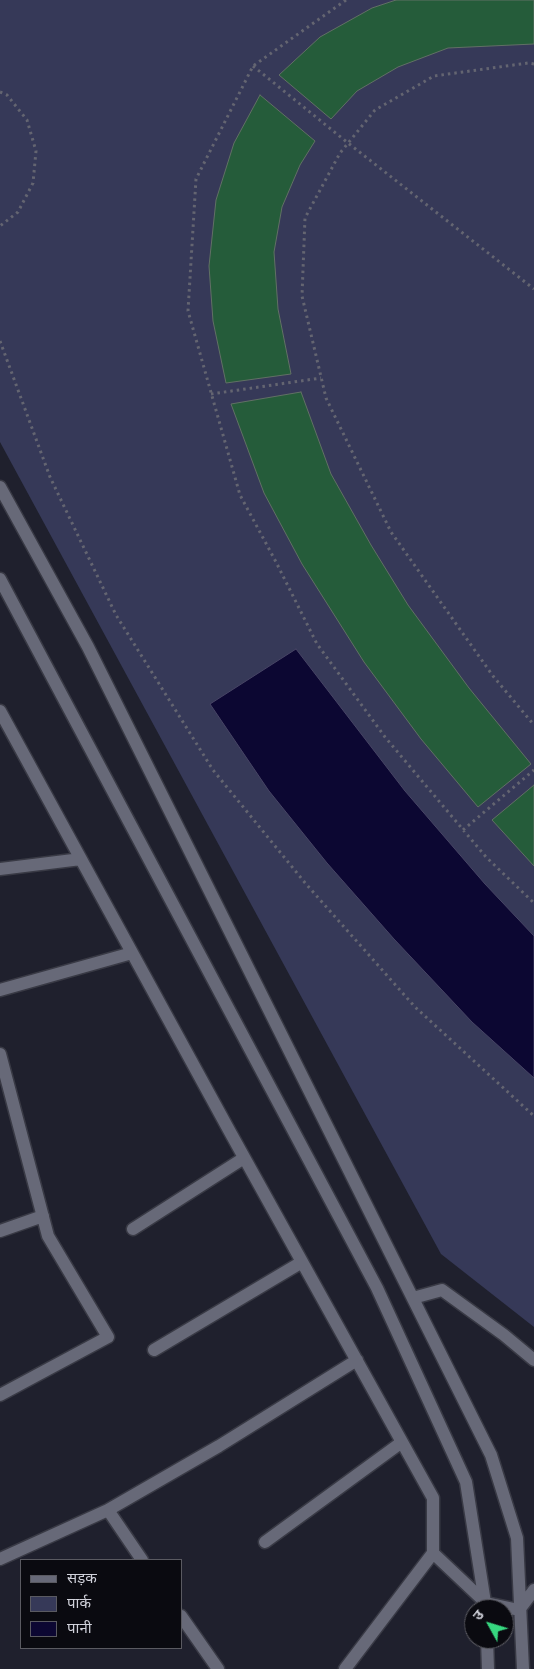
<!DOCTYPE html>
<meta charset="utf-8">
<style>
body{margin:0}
#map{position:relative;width:534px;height:1669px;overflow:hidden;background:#1f202d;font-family:"Asap Condensed","Noto Sans Devanagari",sans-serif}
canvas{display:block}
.legend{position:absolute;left:20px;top:1559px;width:162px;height:90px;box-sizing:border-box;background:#0a0a10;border:1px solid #5a5a61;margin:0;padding:6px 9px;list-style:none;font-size:15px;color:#d1d2db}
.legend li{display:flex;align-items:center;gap:10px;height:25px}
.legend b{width:25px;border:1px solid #5a5a61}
.north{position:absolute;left:464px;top:1599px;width:50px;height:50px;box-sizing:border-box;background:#0a0a10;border:1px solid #5a5a61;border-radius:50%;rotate:309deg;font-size:14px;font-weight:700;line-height:20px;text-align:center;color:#d1d2db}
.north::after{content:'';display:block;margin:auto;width:18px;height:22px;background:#37d880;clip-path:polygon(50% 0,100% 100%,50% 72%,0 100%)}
</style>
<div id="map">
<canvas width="534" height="1669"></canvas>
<ul class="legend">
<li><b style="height:6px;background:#676978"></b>सड़क</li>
<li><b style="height:14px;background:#363958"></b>पार्क</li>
<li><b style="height:14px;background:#0c0732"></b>पानी</li>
</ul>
<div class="north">उ</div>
</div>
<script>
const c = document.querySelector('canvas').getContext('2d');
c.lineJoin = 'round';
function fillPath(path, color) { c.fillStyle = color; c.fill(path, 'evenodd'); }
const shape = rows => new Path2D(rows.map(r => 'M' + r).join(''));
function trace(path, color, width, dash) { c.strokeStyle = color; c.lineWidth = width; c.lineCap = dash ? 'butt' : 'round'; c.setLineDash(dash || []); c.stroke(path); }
fillPath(shape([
 [0,0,534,0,534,1327,441,1254,0,442]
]), '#363958');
const water = shape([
 [296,649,405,791,485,884,534,936,534,1078,472,1022,394,939,327,863,269,791,210,704,296,649]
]);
fillPath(water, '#0c0732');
trace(water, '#474465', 1);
const building = shape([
 [396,0,534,0,534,44,448,48,398,67,357,91,331,119,279,75,320,37,372,8,396,0],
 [260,95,315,141,300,165,282,207,274,252,278,309,291,374,226,383,213,321,209,266,216,200,234,143,260,95],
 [301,392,331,474,371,545,408,605,469,688,531,764,478,807,421,739,364,662,302,564,264,493,231,404,301,392],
 [534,785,534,866,492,820,534,785]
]);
fillPath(building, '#255c3a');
trace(building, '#617065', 1);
const minor = shape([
 [0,487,88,647,491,1455,517,1538,523,1669],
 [0,579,377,1288,466,1482,486,1609],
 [0,711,230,1132,433,1498,433,1553,345,1669],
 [0,869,81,859],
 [0,990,132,953],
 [0,1054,48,1236,108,1337,0,1395],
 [133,1229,244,1158],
 [0,1231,43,1216],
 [413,1298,442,1290,504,1335,534,1360],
 [154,1350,302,1262],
 [108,1510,142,1560],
 [265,1542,402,1442],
 [433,1553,486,1603,519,1610,534,1590],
 [0,1559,108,1510,219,1446,357,1360],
 [181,1616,218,1669],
 [487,1639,488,1669]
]);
trace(minor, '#393a45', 15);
trace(shape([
 [346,0,253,66,196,179,188,311,240,495,276,562,317,644,385,737,486,857,534,903],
 [534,64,528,63,434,76,375,110,340,153,305,218,302,296,326,398,391,532,493,676,534,725],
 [253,66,348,143,534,289],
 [0,92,7,95,27,120,36,151,33,183,18,212,0,226],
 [0,341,50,477,116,615,213,770,306,884,415,1007,534,1116],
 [211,394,321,378],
 [463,830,534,770]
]), '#646571', 3, [2.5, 4]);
trace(minor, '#676978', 12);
</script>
